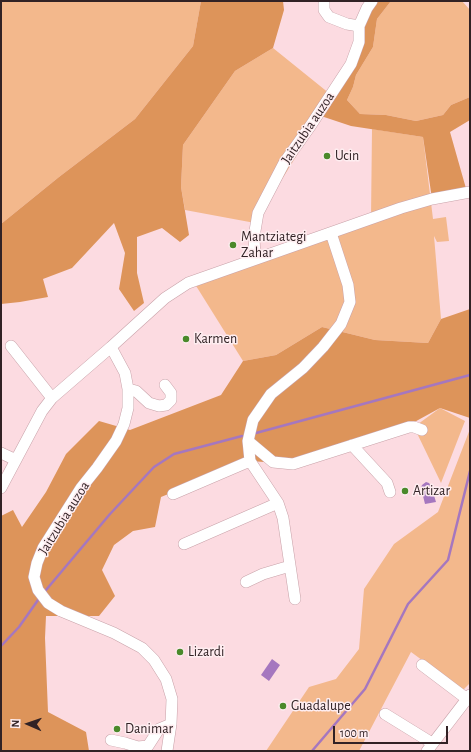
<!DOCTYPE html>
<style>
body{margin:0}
#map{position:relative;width:471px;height:752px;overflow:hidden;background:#fcdbe1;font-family:"Alegreya Sans",sans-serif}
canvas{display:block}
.frame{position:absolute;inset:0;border:2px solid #312225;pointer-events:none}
.north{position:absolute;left:8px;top:704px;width:40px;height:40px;-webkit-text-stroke:3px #feedf0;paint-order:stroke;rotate:272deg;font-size:11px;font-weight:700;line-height:16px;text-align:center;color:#312225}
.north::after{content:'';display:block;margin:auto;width:14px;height:18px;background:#312225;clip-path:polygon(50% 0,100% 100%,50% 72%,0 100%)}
.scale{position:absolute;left:333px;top:726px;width:115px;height:18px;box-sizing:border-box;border:2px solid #312225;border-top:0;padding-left:5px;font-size:12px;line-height:14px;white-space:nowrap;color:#312225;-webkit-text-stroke:3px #feedf0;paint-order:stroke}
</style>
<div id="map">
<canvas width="471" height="752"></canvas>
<div class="frame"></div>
<div class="north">N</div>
<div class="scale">100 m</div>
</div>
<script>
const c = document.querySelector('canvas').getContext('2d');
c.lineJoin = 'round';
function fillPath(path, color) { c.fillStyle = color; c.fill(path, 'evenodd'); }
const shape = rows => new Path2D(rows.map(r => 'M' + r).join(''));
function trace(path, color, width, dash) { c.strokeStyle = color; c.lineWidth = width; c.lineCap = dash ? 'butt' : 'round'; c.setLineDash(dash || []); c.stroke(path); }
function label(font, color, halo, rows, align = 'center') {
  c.font = font + ' "Alegreya Sans",sans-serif'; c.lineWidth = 3; c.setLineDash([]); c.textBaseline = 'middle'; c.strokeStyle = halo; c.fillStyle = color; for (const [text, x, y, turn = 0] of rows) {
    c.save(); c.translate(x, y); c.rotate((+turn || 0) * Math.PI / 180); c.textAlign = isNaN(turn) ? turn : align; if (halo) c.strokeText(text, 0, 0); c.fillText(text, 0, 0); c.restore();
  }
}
fillPath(shape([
 [1,1,201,1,193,46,135,119,59,177,1,224],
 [391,1,462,1,470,10,470,97,451,105,443,115,416,121,386,115,360,114,347,100,353,87,356,75,373,47,377,19],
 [273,48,335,98,321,116,255,223,185,210,181,187,183,145,235,71],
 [372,129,423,137,433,219,446,217,449,241,437,242,434,236,441,319,428,343,375,340,322,327,276,355,243,361,193,281,371,218],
 [440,408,465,421,441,483,414,427],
 [470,429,470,683,463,690,411,652,359,751,266,751,309,687,336,679,359,649,364,589,394,544,438,512]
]), '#f3b88c');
fillPath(shape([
 [201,1,283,1,284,10,273,48,235,71,183,145,181,187,189,235,180,242,162,228,137,237,137,273,144,303,134,311,119,289,125,253,114,223,72,268,43,279,48,297,20,302,1,304,1,224,59,177,135,119,193,46],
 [372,1,391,1,377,19,373,47,356,75,353,87,347,100,360,114,386,115,416,121,443,115,451,105,470,97,470,120,450,132,467,192,432,199,423,137,351,126,321,116,335,98],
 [470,309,470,418,440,408,409,425,293,464,250,461,161,497,155,527,133,531,114,545,102,570,115,596,99,616,46,616,45,638,48,712,86,732,89,751,1,751,1,516,13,510,22,527,46,492,66,454,99,421,130,430,221,395,243,361,276,355,322,327,375,340,428,343,441,319]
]), '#dd945a');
fillPath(shape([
 [426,482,429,483,431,486,436,502,425,504,421,488,422,485],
 [272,659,280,665,269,681,261,675]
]), '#a577bf');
trace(shape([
 [256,433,470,375],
 [46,590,110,514,154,467,174,454,242,436],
 [1,646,19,627,38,600],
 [312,751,365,689,408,604,448,560,470,471]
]), '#a577bf', 2.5);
const minor = shape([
 [324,3,324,10,329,17,347,24,359,26],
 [255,258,254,237,258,213,284,163,311,125,351,64,359,42,359,26,367,8,372,1],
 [11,346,52,398],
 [111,347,165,298,188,283,401,208,432,199,470,192],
 [128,389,136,391,149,403,159,406,166,405,171,400,171,393,165,385],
 [248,441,273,462,293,464,409,427,414,427,422,430],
 [352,445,387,483,390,492],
 [1,453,16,460],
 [1,488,42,411,52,398,111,347,125,373,128,389,128,408,124,424,116,441,97,468,81,488,43,548,37,563,34,577,38,590,48,603,61,611,114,633,142,648,154,660,166,679,172,699,171,724,167,751],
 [173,494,250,461],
 [184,544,278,503],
 [246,582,263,574,290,566],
 [295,599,283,518,278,503,250,461,248,441,253,420,271,394,303,368,323,347,341,324,350,302,348,285,331,233],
 [422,665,467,699],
 [385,714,432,743],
 [111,740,125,743,138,747,148,746,159,729,171,724],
 [427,751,470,695]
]);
trace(minor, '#c8a2a9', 12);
trace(minor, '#fff', 11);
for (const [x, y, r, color] of [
 [327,156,4,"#4a892a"],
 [233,245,4,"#4a892a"],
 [186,339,4,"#4a892a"],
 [405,491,4,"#4a892a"],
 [180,652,4,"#4a892a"],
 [283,706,4,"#4a892a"],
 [117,729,4,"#4a892a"]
]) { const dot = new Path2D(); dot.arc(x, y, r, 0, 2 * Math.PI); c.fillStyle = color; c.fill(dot); trace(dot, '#feedf0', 1.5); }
label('14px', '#312225', '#feedf0', [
 ["Jaitzubia auzoa",308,128,-56],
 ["Jaitzubia auzoa",64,518,-58]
]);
label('14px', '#312225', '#feedf0', [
 ["Ucin",335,156],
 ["Mantziategi",241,237],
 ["Zahar",241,253],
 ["Karmen",194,339],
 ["Artizar",413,491],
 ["Lizardi",188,652],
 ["Guadalupe",291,706],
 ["Danimar",125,729]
], 'left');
</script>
